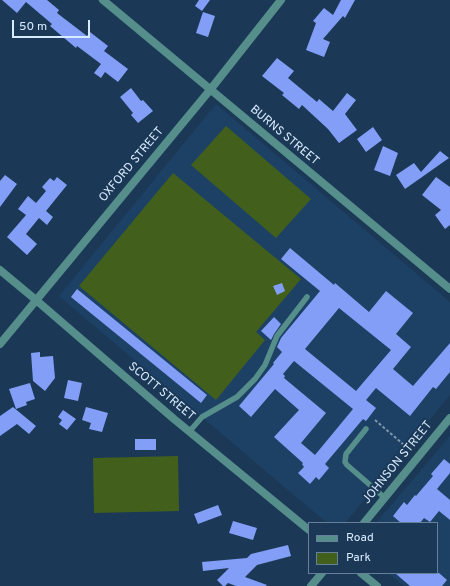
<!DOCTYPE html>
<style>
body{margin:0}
#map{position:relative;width:450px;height:586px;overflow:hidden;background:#1b3957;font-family:Overpass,sans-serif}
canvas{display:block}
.legend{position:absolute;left:308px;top:522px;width:130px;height:52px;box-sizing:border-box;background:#1b3957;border:1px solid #67809a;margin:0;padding:5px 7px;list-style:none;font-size:12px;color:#d9ebfe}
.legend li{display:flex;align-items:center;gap:8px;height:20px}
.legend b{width:20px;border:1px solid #67809a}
.scale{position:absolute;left:12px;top:20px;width:78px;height:18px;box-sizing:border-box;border:2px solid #d9ebfe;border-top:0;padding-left:5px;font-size:12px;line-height:14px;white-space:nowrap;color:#d9ebfe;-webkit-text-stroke:3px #1b3957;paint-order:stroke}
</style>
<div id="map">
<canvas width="450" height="586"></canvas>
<ul class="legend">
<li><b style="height:5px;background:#558e8a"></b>Road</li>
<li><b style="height:11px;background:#42601b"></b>Park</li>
</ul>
<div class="scale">50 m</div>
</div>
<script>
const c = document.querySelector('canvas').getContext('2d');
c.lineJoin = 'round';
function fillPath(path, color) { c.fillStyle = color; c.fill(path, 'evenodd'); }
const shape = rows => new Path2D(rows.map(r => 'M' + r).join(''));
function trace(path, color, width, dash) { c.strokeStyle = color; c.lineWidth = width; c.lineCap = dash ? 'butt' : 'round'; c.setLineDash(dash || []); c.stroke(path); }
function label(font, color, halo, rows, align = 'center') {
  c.font = font + ' Overpass,sans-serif'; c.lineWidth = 4; c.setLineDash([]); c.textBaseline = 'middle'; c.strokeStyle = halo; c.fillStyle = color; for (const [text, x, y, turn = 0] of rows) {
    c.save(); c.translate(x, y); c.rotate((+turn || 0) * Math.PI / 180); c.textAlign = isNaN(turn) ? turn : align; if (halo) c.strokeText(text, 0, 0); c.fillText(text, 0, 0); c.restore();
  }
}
fillPath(shape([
 [216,104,450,302,450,395,345,523,327,523,59,296],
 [450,436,450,586,404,586,388,573,437,573,437,523,376,523]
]), '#1d4165');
fillPath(shape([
 [226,126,311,199,276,238,191,165],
 [173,173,301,279,256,332,265,340,216,400,79,286],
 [178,456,179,511,94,513,93,458]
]), '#42601b');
fillPath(shape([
 [2,0,47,0,59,10,57,13,87,36,90,32,108,46,104,51,128,69,118,82,105,72,101,78,94,73,101,64,77,46,76,48,50,26,52,24,26,2,17,13],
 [199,0,210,0,202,11,195,6],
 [341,0,355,0,345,18,343,16,323,39,330,42,324,57,306,50,316,23,313,21,324,8,333,15],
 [203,12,215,16,208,37,196,33],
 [277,58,294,71,288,78,317,102,319,99,333,111,347,93,356,100,345,114,357,130,339,143,328,129,302,105,299,109,282,95,284,93,262,76],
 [131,88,141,101,143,100,153,111,138,123,131,115,133,113,120,97],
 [373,127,382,140,366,152,357,139],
 [383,146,398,153,390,176,374,170],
 [440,151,449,158,405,189,396,175,414,163,421,172],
 [5,175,17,184,0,207,0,181],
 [57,177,67,185,46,211,53,217,47,225,39,218,26,234,37,244,27,255,7,237,26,215,18,209,28,196,36,203,46,191,42,187,50,178,54,181],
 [436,177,450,187,450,225,445,229,435,215,441,210,422,195],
 [290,248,334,285,335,283,369,312,386,291,413,313,396,334,411,347,393,369,413,386,450,343,450,372,436,389,433,387,410,416,376,388,366,400,376,408,366,421,363,419,325,464,329,468,319,480,316,477,310,484,298,473,304,467,302,464,303,463,274,437,299,410,275,389,251,417,239,406,274,364,273,363,282,352,277,347,281,338,320,291,281,259],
 [339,308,391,350,356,391,305,349],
 [294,361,353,409,315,455,301,443,326,413,284,378,285,376,283,374],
 [282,283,285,291,277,295,273,286],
 [77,289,207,395,201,403,71,297],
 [274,317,281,324,274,334,271,340,261,331],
 [40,352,40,357,53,356,55,378,45,391,33,381,31,353],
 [68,380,82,383,78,401,64,398],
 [30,383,35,399,26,402,27,405,16,409,9,389],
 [13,407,36,426,29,434,17,424,0,436,0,416],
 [86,407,108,413,102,432,89,429,91,423,82,420],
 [63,410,76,419,67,430,59,424,62,420,58,417],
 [135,439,156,439,156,450,135,450],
 [444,459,450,464,450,473,437,489,450,500,450,520,439,511,430,522,424,518,420,523,401,523,393,516,404,502,407,505,415,495,416,496,433,476,431,474],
 [218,505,222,515,198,524,194,514],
 [233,521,257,528,253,540,229,533],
 [288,545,291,556,257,565,245,577,267,585,266,586,236,586,228,583,225,586,223,586,217,580,229,568,203,571,202,562,247,558,251,554],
 [395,573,439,573,447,580,442,586,410,586]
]), '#829ef7');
trace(shape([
 [375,420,411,451]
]), '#7e96ae', 2, [3, 2]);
trace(shape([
 [366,429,346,454,345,462,347,465,385,498],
 [189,432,202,417,237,397,255,379,265,365,277,336,307,297]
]), '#558e8a', 5.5);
trace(shape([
 [103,0,450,289],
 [0,270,36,300,174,419,309,530],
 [0,344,210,90,281,0],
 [364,523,450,418],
 [361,573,377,586],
 [311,586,322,573]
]), '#558e8a', 8);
label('12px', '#d9ebfe', '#1b3957', [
 ["BURNS STREET",284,136,40],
 ["OXFORD STREET",132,165,-50],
 ["SCOTT STREET",161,392,40],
 ["JOHNSON STREET",398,463,-51]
]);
</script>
